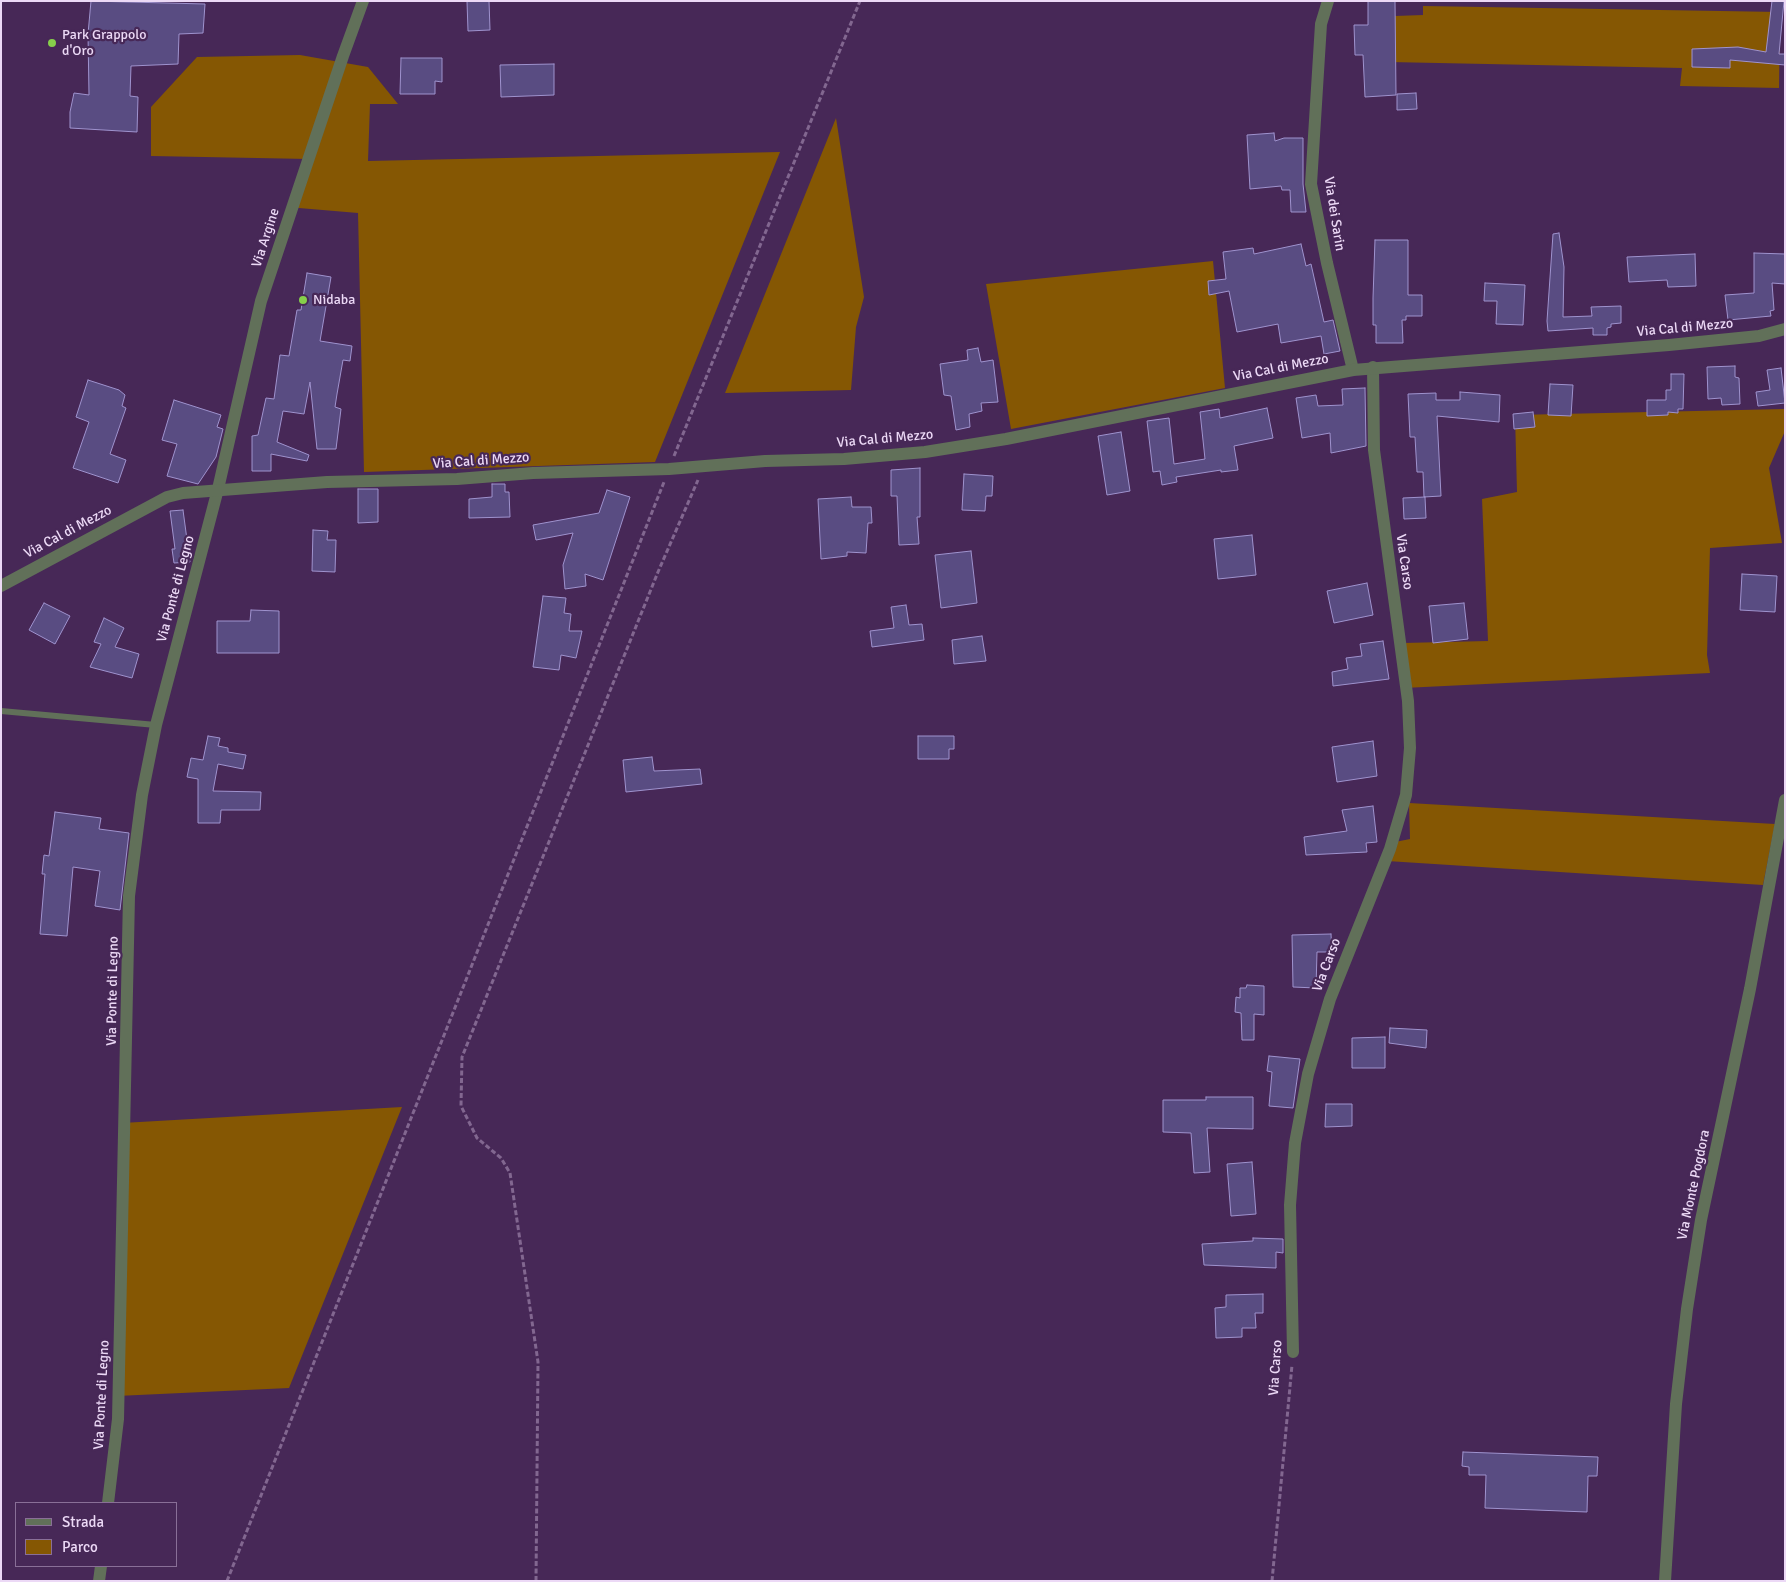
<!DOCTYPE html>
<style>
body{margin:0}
#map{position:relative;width:1786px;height:1582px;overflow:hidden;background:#472857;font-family:Signika,sans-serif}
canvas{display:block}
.frame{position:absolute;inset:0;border:2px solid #ecd9f6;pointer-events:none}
.legend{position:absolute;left:15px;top:1502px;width:162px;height:65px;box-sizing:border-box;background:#472857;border:1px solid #896f97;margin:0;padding:6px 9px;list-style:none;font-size:15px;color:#ecd9f6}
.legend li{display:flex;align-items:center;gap:10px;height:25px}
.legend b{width:25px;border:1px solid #896f97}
</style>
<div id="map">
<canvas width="1786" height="1582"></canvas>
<div class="frame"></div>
<ul class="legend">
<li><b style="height:6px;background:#617059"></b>Strada</li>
<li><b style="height:14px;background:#855703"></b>Parco</li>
</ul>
</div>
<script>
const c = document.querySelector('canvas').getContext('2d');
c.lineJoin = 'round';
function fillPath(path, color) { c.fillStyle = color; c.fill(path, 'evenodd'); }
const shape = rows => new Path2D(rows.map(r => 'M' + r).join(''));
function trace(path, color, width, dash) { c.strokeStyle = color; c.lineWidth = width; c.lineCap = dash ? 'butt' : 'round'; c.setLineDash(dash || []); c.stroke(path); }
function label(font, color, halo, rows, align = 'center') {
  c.font = font + ' Signika,sans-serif'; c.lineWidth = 4.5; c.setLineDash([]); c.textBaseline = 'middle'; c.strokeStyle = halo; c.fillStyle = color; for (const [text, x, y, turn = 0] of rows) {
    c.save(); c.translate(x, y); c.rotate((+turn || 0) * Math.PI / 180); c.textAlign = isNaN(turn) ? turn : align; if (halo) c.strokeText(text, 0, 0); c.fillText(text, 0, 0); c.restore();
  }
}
fillPath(shape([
 [1423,6,1780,12,1779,88,1680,86,1682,68,1389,62,1395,16,1423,15],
 [300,55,368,67,398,104,370,104,368,161,780,152,655,462,364,472,358,213,287,207,309,159,151,156,151,107,197,57],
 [836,118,864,297,856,327,851,390,725,393],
 [1213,261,1225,388,1011,429,986,284],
 [1785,409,1785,431,1769,468,1782,543,1710,548,1707,655,1710,673,1404,688,1403,643,1488,641,1482,499,1517,492,1515,415],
 [1409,803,1775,824,1763,885,1387,861,1395,842,1410,839],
 [402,1107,289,1388,117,1396,122,1123]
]), '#855703');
const building = shape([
 [91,1,205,4,203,33,179,34,178,64,131,66,130,96,138,97,137,132,70,128,70,112,74,93,89,95,88,34,91,1],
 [467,1,489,1,490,30,468,31,467,1],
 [1368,1,1395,1,1396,95,1365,97,1363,55,1355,55,1354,25,1368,25,1368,1],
 [1772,1,1784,1,1779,54,1785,54,1785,65,1730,60,1730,68,1692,67,1692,49,1738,47,1766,52,1772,1],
 [401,58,442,58,442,82,435,81,435,94,400,94,401,58],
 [554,64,554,95,501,97,500,65,554,64],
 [1416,93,1417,109,1397,110,1397,94,1416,93],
 [1274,133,1275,141,1284,138,1303,138,1303,184,1306,212,1291,212,1290,190,1282,190,1281,186,1250,189,1247,135,1274,133],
 [1559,233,1564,267,1563,317,1592,316,1591,307,1621,306,1621,323,1611,324,1611,327,1607,328,1607,335,1593,335,1593,328,1548,331,1547,321,1553,234,1559,233],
 [1375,240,1408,240,1408,295,1422,295,1422,316,1406,316,1406,320,1402,320,1403,343,1376,343,1376,325,1373,325,1373,298,1375,240],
 [1301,244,1306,266,1311,264,1324,322,1333,320,1340,351,1324,354,1321,336,1281,343,1278,324,1237,332,1229,291,1209,295,1208,281,1226,279,1223,252,1253,248,1254,254,1301,244],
 [1754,253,1785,254,1785,284,1772,283,1774,310,1770,311,1771,316,1728,320,1725,295,1754,293,1754,253],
 [1695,254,1696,286,1668,287,1667,280,1629,282,1627,257,1695,254],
 [307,273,331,277,320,341,352,346,350,361,343,360,337,394,335,407,341,409,336,449,317,449,310,382,304,414,283,411,277,442,309,455,307,461,271,454,271,471,252,471,252,436,258,435,266,398,274,399,280,355,289,356,297,310,301,310,307,273],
 [1485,283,1525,285,1523,325,1496,324,1497,301,1484,301,1485,283],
 [978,348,981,362,993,360,998,402,981,403,982,411,969,414,970,427,956,430,951,396,944,395,940,364,968,360,967,350,978,348],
 [1735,366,1735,377,1739,378,1740,404,1722,405,1721,398,1708,399,1707,367,1735,366],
 [1781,368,1785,403,1758,406,1756,392,1770,390,1767,370,1781,368],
 [1671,374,1684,374,1683,409,1678,409,1678,413,1668,412,1668,415,1647,416,1647,400,1666,400,1666,390,1671,390,1671,374],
 [88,380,119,390,125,395,122,406,126,408,110,454,126,460,118,483,73,468,89,422,76,417,88,380],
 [1550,384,1573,385,1571,416,1548,415,1550,384],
 [1365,388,1366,446,1331,453,1330,433,1302,438,1296,398,1316,395,1318,406,1343,405,1342,389,1365,388],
 [1460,392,1500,395,1499,422,1437,416,1441,496,1424,497,1423,472,1417,472,1415,437,1410,437,1408,394,1436,393,1436,400,1460,400,1460,392],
 [174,400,221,415,217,427,223,429,216,457,198,484,167,476,177,444,162,440,174,400],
 [1267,408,1273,438,1234,446,1238,470,1221,472,1221,470,1176,477,1177,482,1162,485,1160,471,1153,472,1147,421,1169,418,1174,464,1205,459,1200,412,1219,409,1220,418,1267,408],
 [1533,412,1535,427,1514,429,1513,414,1533,412],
 [1121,432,1130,491,1107,495,1098,436,1121,432],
 [920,468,920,517,917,517,919,544,899,545,897,496,891,496,891,470,920,468],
 [964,474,993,476,992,496,986,496,985,511,962,510,964,474],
 [492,484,505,484,505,492,509,492,510,517,469,518,469,499,492,497,492,484],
 [358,489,378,489,378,522,358,523,358,489],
 [607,490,630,497,603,580,585,574,586,586,565,589,563,565,573,533,536,540,533,525,599,513,607,490],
 [851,497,852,507,871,507,872,523,868,523,866,553,847,552,847,556,821,559,818,499,851,497],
 [1425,497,1426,518,1404,519,1403,498,1425,497],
 [183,510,190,562,174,563,172,549,175,549,170,511,183,510],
 [313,530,328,531,327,540,336,540,335,572,312,571,313,530],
 [1252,535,1256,575,1218,579,1214,539,1252,535],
 [971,551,977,603,941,608,935,555,971,551],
 [1742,574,1777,576,1775,612,1740,610,1742,574],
 [1367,583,1373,615,1334,623,1327,591,1367,583],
 [543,596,566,598,564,613,571,614,569,631,582,631,576,658,561,655,559,670,533,667,543,596],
 [44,603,70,616,55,644,29,630,44,603],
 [1464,603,1468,639,1433,643,1429,606,1464,603],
 [906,605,909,625,922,624,924,640,872,647,870,631,894,628,891,607,906,605],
 [251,610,279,611,279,653,217,653,217,621,250,621,251,610],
 [104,618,124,628,115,647,139,654,132,678,90,667,101,644,94,642,104,618],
 [982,636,986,661,954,664,952,640,982,636],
 [1383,641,1389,679,1333,686,1332,672,1348,669,1346,658,1362,656,1360,644,1383,641],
 [208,736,220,738,218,746,228,748,228,752,246,755,243,769,218,764,213,791,261,792,260,810,221,810,220,823,198,823,198,779,187,777,191,758,203,760,208,736],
 [918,736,954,736,954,749,949,749,949,759,918,759,918,736],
 [1373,741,1377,776,1337,782,1332,747,1373,741],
 [652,757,654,771,700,769,702,784,626,792,623,760,652,757],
 [1373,806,1377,842,1366,843,1367,852,1306,855,1304,837,1347,831,1342,810,1373,806],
 [55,812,101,818,99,829,129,833,120,910,95,906,100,871,73,867,67,936,40,934,45,874,42,874,44,855,49,856,55,812],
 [1331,934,1332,952,1317,952,1316,988,1293,987,1292,935,1331,934],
 [1247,985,1264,986,1264,1015,1254,1014,1254,1040,1242,1040,1241,1013,1235,1012,1236,997,1240,998,1240,988,1246,988,1247,985],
 [1390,1028,1427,1030,1426,1048,1389,1043,1390,1028],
 [1385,1037,1385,1068,1352,1068,1352,1038,1385,1037],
 [1269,1056,1300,1059,1293,1108,1269,1106,1272,1072,1267,1071,1269,1056],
 [1206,1097,1253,1097,1253,1129,1207,1128,1210,1172,1194,1173,1191,1133,1163,1132,1163,1100,1206,1100,1206,1097],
 [1326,1104,1352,1104,1352,1126,1325,1127,1326,1104],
 [1252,1162,1256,1214,1231,1216,1227,1164,1252,1162],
 [1253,1238,1283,1239,1283,1253,1276,1252,1276,1268,1204,1265,1202,1244,1253,1241,1253,1238],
 [1263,1294,1263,1313,1255,1313,1256,1328,1242,1328,1242,1337,1216,1338,1215,1308,1226,1307,1226,1295,1263,1294],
 [1463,1452,1598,1457,1597,1476,1588,1476,1587,1512,1485,1508,1486,1475,1469,1475,1469,1467,1462,1466,1463,1452]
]);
fillPath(building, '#594c82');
trace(building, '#9f93ce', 1);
trace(shape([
 [674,456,860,1],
 [227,1581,664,482],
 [536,1581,538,1362,510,1173,501,1158,477,1138,461,1106,462,1057,658,572,698,480],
 [1272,1581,1292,1365]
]), '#826790', 3, [5, 2.5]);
trace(shape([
 [1,711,156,725]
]), '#617059', 6);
trace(shape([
 [1328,1,1321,24,1311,184,1327,263,1353,370],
 [1293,1352,1290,1205,1295,1143,1308,1074,1330,999,1390,849,1406,795,1410,748,1408,701,1374,450,1373,367],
 [108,1503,118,1419,129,896,142,795,156,725,218,489,261,301,343,56,363,1],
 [99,1581,101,1566],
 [1665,1581,1676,1404,1687,1309,1701,1220,1750,989,1785,800]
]), '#617059', 12);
trace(shape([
 [1,586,167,497,183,493,327,482,457,479,533,473,669,469,765,461,844,459,925,452,1006,439,1353,370,1669,345,1759,336,1785,329]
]), '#617059', 12);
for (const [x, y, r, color] of [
 [52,43,5,"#86cf4b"],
 [303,300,5,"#86cf4b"]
]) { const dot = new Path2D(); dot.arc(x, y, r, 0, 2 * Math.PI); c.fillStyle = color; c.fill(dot); trace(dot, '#472857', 2); }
label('14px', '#ecd9f6', '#472857', [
 ["Park Grappolo",62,35],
 ["d'Oro",62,51],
 ["Nidaba",313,300]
], 'left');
label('14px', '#ecd9f6', '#472857', [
 ["Via dei Sarin",1334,214,81],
 ["Via Argine",266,238,-72],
 ["Via Cal di Mezzo",1685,328,-5],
 ["Via Cal di Mezzo",1281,368,-11],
 ["Via Cal di Mezzo",885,439,-5],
 ["Via Cal di Mezzo",481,461,-4],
 ["Via Cal di Mezzo",68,532,-28],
 ["Via Carso",1404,562,82],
 ["Via Ponte di Legno",176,589,-75],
 ["Via Carso",1327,965,-69],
 ["Via Ponte di Legno",113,991,-89],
 ["Via Monte Pogdora",1694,1185,-78],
 ["Via Carso",1276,1368,-86],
 ["Via Ponte di Legno",102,1395,-87]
]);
</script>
